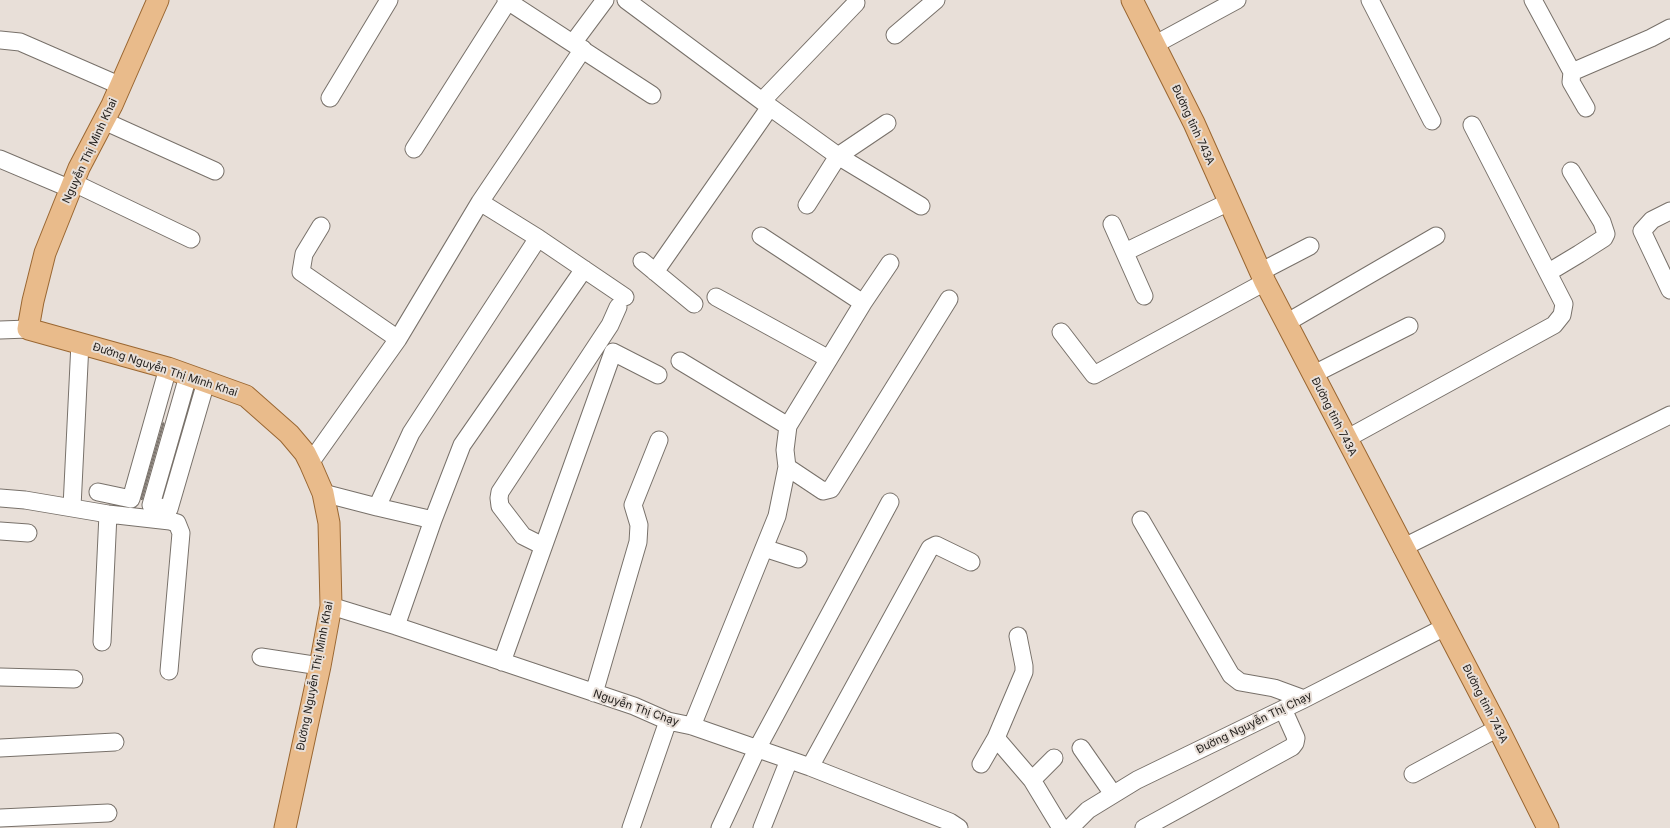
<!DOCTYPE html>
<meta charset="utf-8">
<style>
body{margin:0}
canvas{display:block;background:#e8dfd8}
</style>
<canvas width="1670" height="828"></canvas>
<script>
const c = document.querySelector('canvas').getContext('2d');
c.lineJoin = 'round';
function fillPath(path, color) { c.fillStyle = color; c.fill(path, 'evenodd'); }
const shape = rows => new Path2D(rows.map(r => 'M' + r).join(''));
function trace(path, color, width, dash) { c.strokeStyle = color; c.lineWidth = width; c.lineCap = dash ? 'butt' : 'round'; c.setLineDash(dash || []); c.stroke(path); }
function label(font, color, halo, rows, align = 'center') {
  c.font = font + ' Inter,sans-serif'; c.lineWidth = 4; c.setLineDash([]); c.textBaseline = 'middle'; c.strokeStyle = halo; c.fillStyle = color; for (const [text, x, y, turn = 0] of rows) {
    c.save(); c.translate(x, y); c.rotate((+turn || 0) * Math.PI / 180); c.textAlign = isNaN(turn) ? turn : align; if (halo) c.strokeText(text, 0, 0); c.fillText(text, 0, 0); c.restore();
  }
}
const building = shape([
 [163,423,164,423,142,500,141,499,163,423]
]);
fillPath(building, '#afa7a0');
trace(building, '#756e67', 1);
const minor = shape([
 [506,0,652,95],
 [626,0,770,107,655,272],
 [1370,0,1432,121],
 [1533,0,1572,72],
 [895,35,936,0],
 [0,40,20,42,121,86],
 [573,43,605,0],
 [1154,45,1237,0],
 [330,98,389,0],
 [762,101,856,3],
 [770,107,838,156,887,123],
 [1586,108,1571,82,1572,72,1651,38,1670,28],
 [104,121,215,171],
 [414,149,508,1],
 [0,159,71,189],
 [74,183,191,239],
 [480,202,538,238,625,297],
 [807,205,838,156,921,206],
 [1670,211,1652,220,1642,231,1670,290],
 [1112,224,1144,296],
 [321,226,304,254,301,272,398,339],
 [1125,252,1229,202],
 [642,261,694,304],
 [1260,272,1310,246],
 [1549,272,1579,254,1604,238,1606,234,1602,222,1571,171],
 [716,297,829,359],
 [863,303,890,263],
 [1286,323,1436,236],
 [0,330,28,329],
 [1061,332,1094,375,1265,282],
 [680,361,788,426],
 [1312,375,1409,326],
 [188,376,151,505,169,509,206,382],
 [1346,439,1554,325,1562,315,1564,304,1472,125],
 [310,463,398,339,480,202,583,49],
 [787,467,823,491,831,489,949,299],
 [98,492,131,499,168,368],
 [323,493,377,507,411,433,538,238],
 [0,498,25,500,108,514,170,521,177,523,181,533,169,671],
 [72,507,80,343],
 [377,507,433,520,462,445,584,269],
 [1141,520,1231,675,1240,682,1274,688,1304,699],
 [0,531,28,533],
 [543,546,523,536,500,506,499,498,500,492,610,325,618,307],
 [764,548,798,559],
 [1402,548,1670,415],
 [331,606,396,626,634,706,668,721,692,726,810,767,950,822,959,828],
 [396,626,433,520],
 [1018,636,1024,666,1024,672,996,738,1032,780],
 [102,642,108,514],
 [261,657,320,666],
 [502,662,613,352,658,375],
 [0,677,74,679],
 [594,693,638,542,639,525,633,505,659,440],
 [692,726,777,516,787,467,785,450,788,426,863,303,761,236],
 [0,748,115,742],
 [1081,748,1113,794],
 [1054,758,1032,780,1061,828],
 [981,764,996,738],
 [810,767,930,548,936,545,971,562],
 [1413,774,1498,728],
 [0,818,108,813],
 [631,828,668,721],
 [720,828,757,749,890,502],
 [762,828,789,760],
 [1070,828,1088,810,1137,780,1304,699,1445,627],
 [1144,828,1292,747,1295,743,1296,738,1283,709]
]);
const major = shape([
 [158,0,112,105,79,168,45,253,33,301,28,329,168,368,246,396,289,434,305,453,310,463,323,493,329,523,331,606,320,666,285,828],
 [1132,0,1194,123,1265,282,1498,728,1548,828]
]);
trace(minor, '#78716a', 19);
trace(major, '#9a6732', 23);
trace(minor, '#fff', 17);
trace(major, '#e9bb8b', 21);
label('11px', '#24211e', '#e8dfd8', [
 ["Đường tỉnh 743A",1193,125,65],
 ["Nguyễn Thị Minh Khai",90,151,-65],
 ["Đường Nguyễn Thị Minh Khai",165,370,18],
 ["Đường tỉnh 743A",1334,417,63],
 ["Đường Nguyễn Thị Minh Khai",315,676,-79],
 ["Đường tỉnh 743A",1485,704,63],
 ["Nguyễn Thị Chạy",636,708,19],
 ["Đường Nguyễn Thị Chạy",1254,723,-26]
]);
</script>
